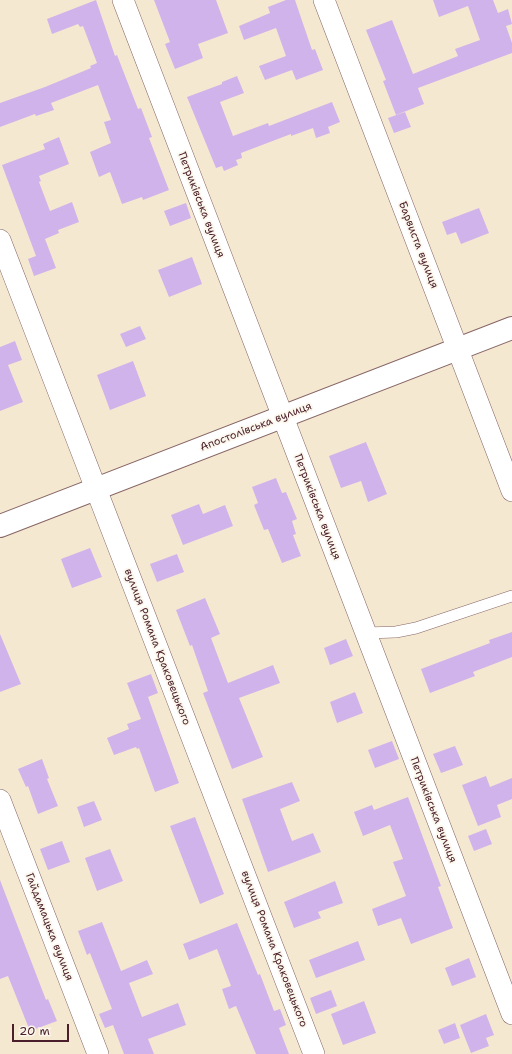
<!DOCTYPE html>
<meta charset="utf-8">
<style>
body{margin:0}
#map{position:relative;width:512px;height:1054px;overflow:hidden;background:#f5e8d0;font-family:"Shantell Sans",sans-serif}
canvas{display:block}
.scale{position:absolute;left:12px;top:1024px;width:57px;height:18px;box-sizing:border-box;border:2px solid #4a1f2b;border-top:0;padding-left:5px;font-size:12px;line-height:14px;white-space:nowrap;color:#4a1f2b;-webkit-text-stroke:3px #fbf7ec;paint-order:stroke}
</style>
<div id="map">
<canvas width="512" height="1054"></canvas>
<div class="scale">20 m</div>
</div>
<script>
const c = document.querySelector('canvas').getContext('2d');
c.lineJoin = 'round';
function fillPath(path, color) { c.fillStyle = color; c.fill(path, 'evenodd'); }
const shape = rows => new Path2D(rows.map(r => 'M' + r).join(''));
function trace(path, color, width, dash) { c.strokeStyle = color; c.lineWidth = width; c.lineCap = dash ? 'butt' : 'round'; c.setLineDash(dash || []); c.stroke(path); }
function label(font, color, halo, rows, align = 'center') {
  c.font = font + ' "Shantell Sans",sans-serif'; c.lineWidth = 3.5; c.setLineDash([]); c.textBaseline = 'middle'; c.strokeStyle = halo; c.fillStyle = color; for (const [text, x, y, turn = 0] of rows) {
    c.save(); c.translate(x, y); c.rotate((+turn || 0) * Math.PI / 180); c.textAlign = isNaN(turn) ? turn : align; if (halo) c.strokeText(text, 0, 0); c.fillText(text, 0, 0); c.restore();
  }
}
fillPath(shape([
 [96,0,115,56,117,55,138,109,141,108,152,137,149,138,169,190,143,200,142,197,122,204,110,172,99,177,90,152,111,143,104,122,111,120,98,85,51,103,54,110,36,116,35,114,0,127,0,103,45,87,91,68,90,66,97,63,83,26,80,27,78,24,52,34,47,19],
 [154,0,216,0,228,33,198,44,203,58,175,69,165,44,170,42],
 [286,0,295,0,312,50,315,49,323,70,296,80,292,70,265,80,259,66,286,56,276,28,244,40,239,26,270,13,268,7],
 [433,0,493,0,498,13,508,9,512,24,506,26,512,43,512,53,418,88,424,104,396,115,383,81,386,80,366,30,392,20,413,74,458,56,455,49,480,40,468,6,439,17],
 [237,76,244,93,220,102,233,136,268,123,269,126,332,102,340,122,328,127,330,133,316,138,313,128,291,136,291,134,241,153,242,158,236,160,238,165,224,171,222,166,216,168,187,97,222,84,222,82],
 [405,112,411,127,394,133,388,118],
 [59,137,69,164,39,176,41,181,39,182,50,211,72,202,79,222,58,230,59,233,45,239,56,268,34,276,28,259,36,256,2,165,45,149,43,144],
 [186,203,191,218,170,226,164,211],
 [479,208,489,233,461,244,456,232,447,235,442,222],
 [192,257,202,284,169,297,158,270],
 [140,326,146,339,126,347,120,334],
 [15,341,22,360,8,365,23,402,0,411,0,347],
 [133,361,146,396,110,410,97,375],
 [366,442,387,494,368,502,361,481,341,488,329,456],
 [276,478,282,493,286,492,297,519,292,521,296,534,293,535,301,556,282,563,268,529,264,530,254,505,258,503,252,487],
 [199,504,203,514,225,505,233,526,183,545,171,515],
 [90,548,102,577,72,588,61,559],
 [177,554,184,572,157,582,150,564],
 [205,598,220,634,211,638,228,683,273,665,280,683,239,698,263,757,232,769,203,693,208,691,192,645,190,646,176,610],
 [512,632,512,657,473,672,475,676,430,693,421,669,490,643,489,640],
 [0,634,21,684,0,692],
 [346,639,353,656,330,665,324,648],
 [151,674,158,693,148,697,179,783,155,792,139,748,137,749,136,747,114,755,107,738,129,729,127,724,141,719,127,683],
 [355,692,363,713,337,723,330,702],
 [392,741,399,759,375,768,368,750],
 [455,746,463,765,441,773,433,754],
 [42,759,49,778,47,779,58,806,38,814,28,786,26,787,18,769],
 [486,776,490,787,512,778,512,799,497,805,501,817,478,826,462,785],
 [292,782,300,801,280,809,292,841,313,833,321,852,268,872,242,799],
 [408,797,441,886,438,887,453,928,411,944,401,918,378,926,372,909,406,896,393,862,403,859,390,825,363,836,354,812,372,805,374,810],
 [94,801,102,820,84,827,77,807],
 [195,817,224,894,200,904,170,826],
 [486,829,492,844,474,851,468,836],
 [62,841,70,862,48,870,40,849],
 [110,849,123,881,97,891,85,858],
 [0,880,46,1000,48,999,57,1021,30,1031,8,976,0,979],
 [335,881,343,903,318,912,321,918,294,928,284,902],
 [102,922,121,971,147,960,153,974,129,983,142,1017,178,1003,186,1025,148,1039,154,1054,124,1054,113,1025,105,1028,99,1014,112,1009,90,953,87,955,78,931],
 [237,923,258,975,260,974,274,1011,280,1009,286,1025,279,1028,289,1054,256,1054,236,1006,229,1009,222,989,231,986,217,949,189,960,183,944],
 [358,941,365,960,316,978,309,960],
 [469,958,476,977,452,986,445,968],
 [331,990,337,1006,316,1014,310,998],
 [364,1001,376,1033,343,1045,331,1014],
 [486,1014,494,1035,486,1038,489,1046,471,1053,460,1025],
 [455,1023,460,1038,444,1044,438,1030]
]), '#d1b3eb');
const service = shape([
 [366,633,396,632,416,628,512,596]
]);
const minor = shape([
 [123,0,512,1014],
 [324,0,512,491],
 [0,240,314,1054],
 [0,800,98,1054]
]);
const tertiary = shape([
 [0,526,512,328]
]);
trace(service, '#866565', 12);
trace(minor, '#866565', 22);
trace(tertiary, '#866565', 24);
trace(service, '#fff', 11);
trace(minor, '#fff', 21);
trace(tertiary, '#fff', 22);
label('11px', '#4a1f2b', '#fbf7ec', [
 ["Петриківська вулиця",201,205,69],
 ["Барвиста вулиця",418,245,69],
 ["Апостолівська вулиця",256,427,-21],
 ["Петриківська вулиця",317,507,69],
 ["вулиця Романа Краковецького",157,647,69],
 ["Петриківська вулиця",433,810,69],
 ["Гайдамацька вулиця",49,927,69],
 ["вулиця Романа Краковецького",274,949,69]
]);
</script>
